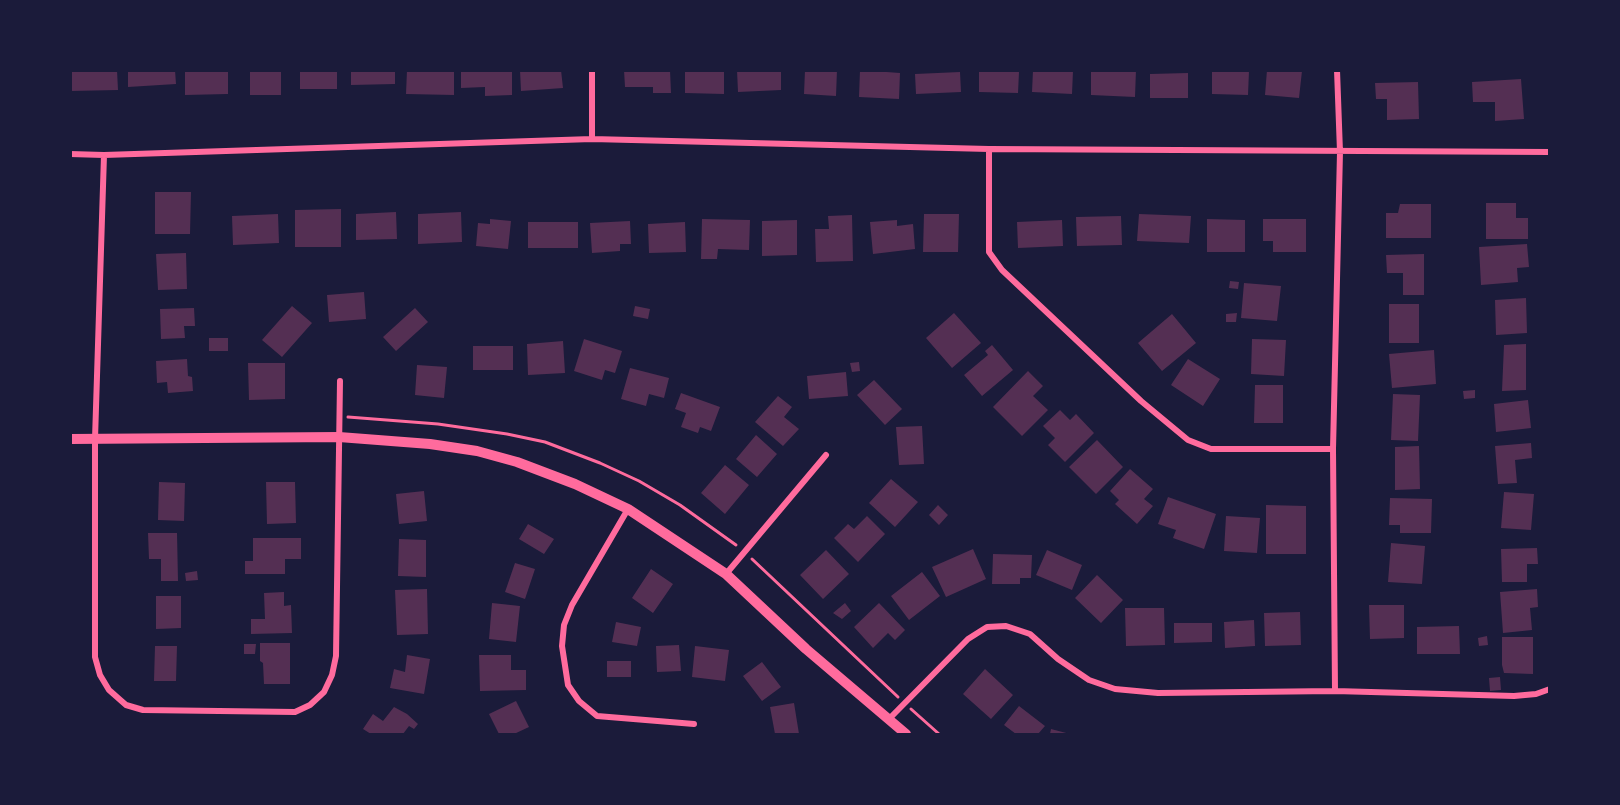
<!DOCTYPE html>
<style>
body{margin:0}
#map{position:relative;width:1620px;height:805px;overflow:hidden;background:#1b1b3a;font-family:Overpass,sans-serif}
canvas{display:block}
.frame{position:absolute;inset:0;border:72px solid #1b1b3a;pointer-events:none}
</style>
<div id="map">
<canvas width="1620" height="805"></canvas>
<div class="frame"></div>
</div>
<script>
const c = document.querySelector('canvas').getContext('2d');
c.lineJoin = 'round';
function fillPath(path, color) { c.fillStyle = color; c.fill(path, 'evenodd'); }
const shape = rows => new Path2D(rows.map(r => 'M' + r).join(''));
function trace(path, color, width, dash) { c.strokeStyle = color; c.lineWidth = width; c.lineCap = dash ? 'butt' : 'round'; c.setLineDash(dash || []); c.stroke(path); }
fillPath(shape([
 [70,70,117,70,118,90,70,91],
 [128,70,175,70,176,84,128,87],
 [185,70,228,70,228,94,185,95],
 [250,70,281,70,281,95,250,95],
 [300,70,337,70,337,89,300,89],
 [364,70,395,70,395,84,351,85,351,72],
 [407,70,454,70,454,95,406,94],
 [461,70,512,70,512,95,485,96,485,87,461,88],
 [520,70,561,70,563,88,521,91],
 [624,70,670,70,671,93,653,93,653,87,625,87],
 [737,70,781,70,781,90,738,92],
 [805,70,837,70,836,96,804,94],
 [860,70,900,73,899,99,859,97],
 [1033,70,1073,71,1072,94,1032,92],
 [1091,70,1136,70,1135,97,1091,95],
 [1267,70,1302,71,1299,98,1265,95],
 [979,71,1019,72,1018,93,979,92],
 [1212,71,1249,71,1248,95,1212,94],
 [685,72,724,72,724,94,685,93],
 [960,72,961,92,916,94,915,74],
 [1188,73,1188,98,1150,98,1150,74],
 [1521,79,1524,119,1495,121,1495,102,1473,102,1472,82],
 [1418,82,1419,119,1387,120,1387,99,1376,99,1375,83],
 [155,192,191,192,190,234,155,234],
 [1486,203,1516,203,1516,218,1528,218,1528,239,1486,239],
 [1400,204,1431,204,1431,238,1386,238,1386,213,1398,213],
 [341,209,341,247,295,247,295,210],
 [396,212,397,239,356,240,356,214],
 [461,212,462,242,418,244,418,214],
 [278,214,279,243,233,245,232,216],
 [924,214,959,214,958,252,923,252],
 [1139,214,1191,216,1189,243,1137,241],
 [852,215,853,261,816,262,815,229,829,229,828,216],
 [1121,216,1122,245,1077,246,1076,217],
 [490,219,511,221,508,249,476,246,478,223,490,224],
 [702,219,750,220,749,250,718,249,717,259,701,259],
 [1207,219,1245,220,1245,252,1207,252],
 [1263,219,1306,219,1306,252,1273,252,1273,241,1263,241],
 [797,220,797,255,762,256,762,221],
 [897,220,897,226,913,224,915,249,873,254,870,222],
 [1062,220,1063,246,1018,248,1017,222],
 [630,221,631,244,620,244,620,251,592,253,590,223],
 [528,222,578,222,578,248,528,248],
 [685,222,686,252,649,253,648,224],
 [1527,244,1529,267,1517,268,1518,282,1481,285,1479,247],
 [186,253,187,289,158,290,156,254],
 [1424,254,1424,295,1403,295,1403,273,1387,273,1386,255],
 [1230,281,1239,282,1238,289,1229,288],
 [1244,283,1281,286,1277,321,1241,318],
 [364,292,366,319,329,322,327,295],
 [1526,298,1527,333,1496,335,1495,300],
 [1389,304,1419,304,1419,343,1389,343],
 [292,306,312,323,282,357,262,340],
 [635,306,650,309,648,319,633,316],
 [194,308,195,326,184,326,185,338,161,339,160,309],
 [415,308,428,322,396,351,383,337],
 [954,313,981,343,952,368,926,338],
 [1237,313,1236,322,1226,322,1226,314],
 [1172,314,1196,343,1162,371,1138,343],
 [209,338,228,338,228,351,209,351],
 [584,339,622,351,615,373,605,370,602,380,574,371],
 [1252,339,1286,340,1284,376,1251,374],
 [563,341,565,373,528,375,527,344],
 [1526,344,1526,390,1502,391,1504,345],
 [992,345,1013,370,982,396,964,375,988,355,985,351],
 [473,346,513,346,513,370,473,370],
 [1434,350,1436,384,1392,388,1389,354],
 [187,359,188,376,192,377,193,391,168,393,167,382,157,383,156,361],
 [1188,359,1220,379,1203,406,1171,385],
 [859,362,860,371,852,372,850,363],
 [248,363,285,363,285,399,249,400],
 [417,365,447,367,444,398,415,395],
 [630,368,669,378,664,398,649,394,646,406,621,399],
 [1028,371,1043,386,1033,396,1048,410,1022,436,993,407],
 [846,372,848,396,809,399,807,376],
 [874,380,902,409,885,425,857,395],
 [1255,385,1283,385,1283,423,1254,423],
 [1475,390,1475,398,1464,399,1463,391],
 [681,393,720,407,711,431,700,427,698,433,681,427,686,413,675,409],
 [1393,394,1420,395,1418,441,1391,440],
 [778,396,792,407,784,417,799,429,783,446,755,422],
 [1528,400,1531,428,1496,432,1494,404],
 [1060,410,1070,420,1076,414,1094,433,1065,462,1048,445,1055,438,1043,426],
 [922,426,924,464,899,465,896,427],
 [756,435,777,454,757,477,736,459],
 [1097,440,1123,467,1096,494,1069,467],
 [1531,443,1532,458,1515,460,1517,483,1498,484,1495,446],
 [1419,446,1420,489,1395,490,1395,447],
 [725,465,749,485,725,514,701,493],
 [1130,469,1153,489,1144,499,1153,506,1137,524,1115,504,1119,500,1110,491],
 [891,479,918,502,895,527,869,503],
 [159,482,185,483,184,521,158,520],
 [266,482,295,482,296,523,267,524],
 [424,491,427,521,399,524,396,494],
 [1504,492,1534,494,1531,530,1501,528],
 [1168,497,1216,514,1204,549,1173,538,1176,530,1158,524],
 [1390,498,1432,499,1431,533,1400,533,1400,525,1389,525],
 [938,505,948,515,939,525,929,515],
 [1266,505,1306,506,1306,554,1266,554],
 [867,516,885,534,858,562,834,538,848,524,854,529],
 [1226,516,1260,518,1257,553,1224,551],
 [528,524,554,539,544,554,519,539],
 [148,533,177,533,178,581,161,581,161,559,149,559],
 [253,538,301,538,301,559,285,559,285,574,245,574,245,561,253,561],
 [399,539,426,540,426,577,398,576],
 [1391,543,1425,546,1422,584,1388,582],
 [1537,548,1538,564,1527,564,1527,582,1502,582,1501,549],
 [973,549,986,579,946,597,932,567],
 [826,550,849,574,823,599,800,575],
 [1047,550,1082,565,1072,590,1036,575],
 [993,554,1032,555,1031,578,1020,578,1020,584,992,584],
 [515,563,535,569,525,599,505,592],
 [651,569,673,584,653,613,632,598],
 [197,571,198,580,186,581,185,573],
 [922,572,940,596,909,620,891,596],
 [1097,575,1123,600,1101,623,1075,598],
 [427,589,428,634,397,635,395,590],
 [1537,589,1538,607,1530,608,1532,630,1503,633,1500,592],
 [284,592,284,606,291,605,292,633,251,634,251,619,265,619,264,593],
 [156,596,181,596,181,628,156,629],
 [492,603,520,606,516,642,489,639],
 [845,603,851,611,842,619,833,613],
 [879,603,905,630,895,640,888,633,873,648,854,627],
 [1369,605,1404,605,1404,638,1370,639],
 [1125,608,1164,608,1165,645,1126,646],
 [1300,612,1301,645,1265,646,1264,613],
 [1254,620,1255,646,1225,648,1224,622],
 [616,622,641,627,637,646,612,642],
 [1174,623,1212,623,1212,642,1174,643],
 [1459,626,1460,654,1417,654,1417,627],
 [1487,636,1488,645,1479,646,1478,638],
 [1502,637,1533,637,1533,674,1504,673,1502,665],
 [260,643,290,643,290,684,264,684,263,663,260,661],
 [244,644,256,644,255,654,244,654],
 [679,645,681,671,657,672,656,646],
 [155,646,177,646,176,681,154,681],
 [695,646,729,650,725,681,692,677],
 [407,655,430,659,424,694,390,688,394,669,405,672],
 [479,655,511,655,511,670,526,670,526,690,480,691],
 [607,661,631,661,631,677,607,677],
 [762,662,781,687,762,701,743,676],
 [985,669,1013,695,991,719,963,694],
 [1500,677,1501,690,1490,691,1489,678],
 [516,701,529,727,514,734,499,734,489,714],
 [794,703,799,734,775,734,770,707],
 [1019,706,1045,726,1038,734,1016,734,1004,725],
 [394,707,407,714,418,724,414,729,409,726,403,734,371,734,363,729,373,714,383,721],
 [1051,729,1070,734,1050,734]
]), '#542f53');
trace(shape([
 [348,417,438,424,507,434,545,442,600,463,639,481,680,505,736,545],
 [752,559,898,697],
 [911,709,939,734]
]), '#ff6b9d', 3);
trace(shape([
 [592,70,592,139],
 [989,149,989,252,1002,270,1141,401,1188,440,1211,449,1333,449],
 [70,154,104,155,592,139,989,149,1550,152],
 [104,155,95,439,95,657,100,675,109,690,126,705,143,710,295,712,310,705,324,692,332,675,336,656,340,381],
 [628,509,572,605,564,625,562,646,568,685,579,701,597,716,694,724],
 [726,574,826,455],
 [1335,691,1333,449,1340,152,1337,70],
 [889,719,968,639,987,627,1006,626,1030,634,1058,659,1089,680,1115,689,1158,693,1335,691,1514,696,1536,694,1550,689]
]), '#ff6b9d', 6);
trace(shape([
 [70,439,339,437,430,444,477,451,517,462,575,484,628,509,726,574,806,649,906,734]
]), '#ff6b9d', 10);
</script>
